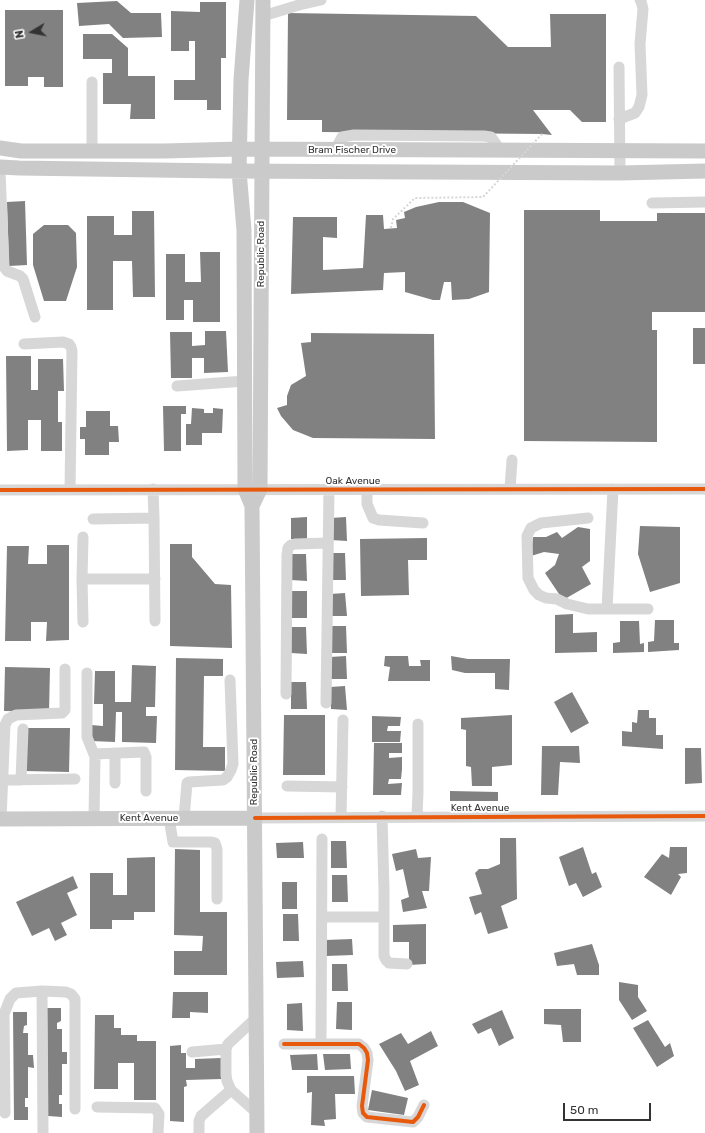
<!DOCTYPE html>
<style>
body{margin:0}
#map{position:relative;width:705px;height:1133px;overflow:hidden;background:#fff;font-family:Rubik,sans-serif}
canvas{display:block}
.north{position:absolute;left:12px;top:12px;width:40px;height:40px;-webkit-text-stroke:3px #fff;paint-order:stroke;rotate:260deg;font-size:11px;font-weight:700;line-height:16px;text-align:center;color:#333}
.north::after{content:'';display:block;margin:auto;width:14px;height:18px;background:#333;clip-path:polygon(50% 0,100% 100%,50% 72%,0 100%)}
.scale{position:absolute;left:563px;top:1103px;width:88px;height:18px;box-sizing:border-box;border:2px solid #333;border-top:0;padding-left:5px;font-size:12px;line-height:14px;white-space:nowrap;color:#333;-webkit-text-stroke:3px #fff;paint-order:stroke}
</style>
<div id="map">
<canvas width="705" height="1133"></canvas>
<div class="north">N</div>
<div class="scale">50 m</div>
</div>
<script>
const c = document.querySelector('canvas').getContext('2d');
c.lineJoin = 'round';
function fillPath(path, color) { c.fillStyle = color; c.fill(path, 'evenodd'); }
const shape = rows => new Path2D(rows.map(r => 'M' + r).join(''));
function trace(path, color, width, dash) { c.strokeStyle = color; c.lineWidth = width; c.lineCap = dash ? 'butt' : 'round'; c.setLineDash(dash || []); c.stroke(path); }
function label(font, color, halo, rows, align = 'center') {
  c.font = font + ' Rubik,sans-serif'; c.lineWidth = 4; c.setLineDash([]); c.textBaseline = 'middle'; c.strokeStyle = halo; c.fillStyle = color; for (const [text, x, y, turn = 0] of rows) {
    c.save(); c.translate(x, y); c.rotate((+turn || 0) * Math.PI / 180); c.textAlign = isNaN(turn) ? turn : align; if (halo) c.strokeText(text, 0, 0); c.fillText(text, 0, 0); c.restore();
  }
}
fillPath(shape([
 [117,1,131,13,161,13,162,37,123,38,109,24,79,26,77,3],
 [200,2,226,2,226,58,221,58,221,110,207,110,207,100,174,100,174,80,195,80,195,41,189,41,189,51,171,51,171,11,200,12],
 [5,10,63,10,63,87,44,87,44,77,28,77,28,86,5,86],
 [288,13,476,16,508,47,551,47,550,14,606,14,606,122,582,122,570,110,533,110,552,135,542,134,322,132,322,120,287,120],
 [83,34,112,34,128,48,128,76,155,76,155,119,130,119,131,104,103,104,103,73,112,73,112,59,83,59],
 [25,201,27,265,9,266,7,202],
 [439,202,463,202,490,213,489,292,469,299,452,300,451,282,444,282,440,300,433,300,405,292,405,272,384,273,383,290,291,294,293,217,337,217,337,238,323,237,323,270,363,268,366,215,383,215,384,229,397,228,396,220,405,218,404,212,416,207],
 [524,210,600,210,600,221,657,221,657,213,705,213,705,312,652,312,652,330,657,330,657,442,524,441],
 [132,211,154,211,155,297,133,297,132,261,113,261,113,310,87,310,87,216,114,216,114,235,132,235],
 [44,225,68,225,76,233,77,267,66,301,44,301,33,265,33,234],
 [200,252,220,252,220,322,193,322,193,300,184,300,184,320,166,320,166,254,185,254,185,282,201,282],
 [693,328,705,328,705,364,693,364],
 [205,331,226,331,228,372,204,373,204,358,192,358,192,378,171,378,170,332,192,332,192,346,205,345],
 [311,333,434,334,435,439,313,438,293,430,281,416,277,408,287,405,287,396,291,385,306,376,301,343,311,342],
 [6,356,31,356,31,390,38,390,38,359,63,359,64,391,58,391,58,422,62,422,62,451,41,451,41,420,28,420,28,450,7,451],
 [163,406,186,406,186,414,181,414,181,451,164,451],
 [192,408,204,409,204,413,213,413,213,408,223,409,222,433,202,433,202,445,186,445,186,424,191,424],
 [86,411,110,411,110,426,118,426,119,442,109,442,109,455,85,455,85,439,80,439,80,427,86,427],
 [307,517,307,539,291,539,291,518],
 [346,517,347,541,331,540,330,518],
 [640,526,680,527,680,583,650,592,638,554],
 [578,527,590,529,590,561,582,567,591,584,563,600,545,573,555,565,559,554,544,552,531,556,533,537,546,537,557,532,562,538],
 [427,538,427,560,408,560,409,595,361,596,360,539],
 [170,544,192,544,192,557,215,584,231,585,232,648,170,646],
 [47,545,69,545,69,640,46,641,47,622,31,622,31,641,5,641,7,546,29,546,28,564,47,564],
 [330,553,345,553,346,580,330,580],
 [291,554,306,554,307,581,291,580],
 [292,591,307,591,307,618,291,618],
 [345,593,347,616,331,616,330,594],
 [573,614,573,633,597,632,597,652,555,653,555,615],
 [655,620,674,620,674,643,679,643,679,650,648,652,648,642,654,641],
 [620,621,639,621,640,644,644,643,644,652,613,653,613,643,620,642],
 [331,626,346,626,347,653,331,653],
 [291,627,306,627,307,654,291,653],
 [346,656,347,679,331,679,330,657],
 [385,656,408,656,409,666,421,666,420,660,430,660,430,681,388,681,390,667,384,666],
 [451,656,468,659,510,659,509,690,495,689,495,673,465,673,452,670],
 [176,658,223,659,223,676,204,676,203,747,225,747,225,771,175,770],
 [132,665,156,666,155,707,146,707,146,716,157,716,156,743,122,742,122,712,116,712,115,742,91,741,91,725,103,726,103,704,94,704,95,671,115,671,115,702,131,702],
 [5,667,50,668,49,712,4,711],
 [291,682,306,682,307,709,291,709],
 [345,686,347,710,331,709,330,687],
 [572,692,589,723,571,733,554,702],
 [638,710,649,710,649,718,656,718,656,735,663,735,663,749,622,746,622,731,632,732,632,722,637,723],
 [284,715,325,715,325,775,283,775],
 [512,715,512,765,492,767,492,786,472,786,471,767,466,766,466,730,461,729,461,718],
 [372,716,401,717,400,726,388,726,387,731,401,731,400,742,372,742],
 [26,728,70,728,69,772,25,771],
 [374,743,402,743,402,753,389,753,389,758,402,757,402,769,391,769,402,769,401,779,389,779,388,784,402,783,401,795,373,795],
 [542,746,579,746,580,763,560,762,558,795,541,795],
 [685,748,701,748,702,783,685,784],
 [450,791,498,792,498,801,450,801],
 [500,838,516,838,517,899,501,906,508,928,488,934,481,912,475,915,469,897,482,894,475,873,479,869,488,869,500,864],
 [331,841,346,841,347,868,331,868],
 [303,842,304,858,277,858,276,843],
 [583,847,592,874,596,872,602,887,583,897,576,883,569,886,559,857],
 [670,847,687,847,687,873,678,874,681,877,671,895,644,877,662,854,669,858],
 [175,849,200,850,200,912,227,912,227,975,174,975,174,951,202,951,203,936,174,935],
 [416,849,418,858,431,857,429,891,422,891,427,908,403,912,401,900,409,897,403,869,396,871,392,854],
 [155,857,155,912,134,912,134,920,112,920,112,929,90,929,90,873,113,873,113,895,127,895,127,858],
 [332,875,347,875,348,902,332,902],
 [73,876,78,888,67,893,77,915,61,923,67,935,55,941,49,928,32,936,16,902],
 [282,882,297,882,297,909,282,909],
 [283,914,298,914,299,941,283,941],
 [426,924,426,964,409,965,409,942,393,942,393,925],
 [352,939,353,955,326,956,325,940],
 [592,944,599,965,599,975,577,975,574,964,557,966,554,953],
 [303,961,304,977,277,978,276,962],
 [332,964,347,964,348,991,332,991],
 [619,982,638,985,638,997,647,1011,632,1020,619,1000],
 [173,992,208,992,208,1013,190,1012,190,1018,172,1018],
 [337,1002,352,1002,352,1030,336,1029],
 [302,1003,303,1031,287,1030,287,1004],
 [47,1008,61,1008,61,1021,57,1023,57,1029,62,1029,62,1052,67,1052,67,1064,62,1064,62,1095,59,1095,59,1104,62,1104,62,1117,48,1116],
 [544,1009,581,1009,581,1042,563,1042,561,1025,544,1024],
 [502,1010,514,1038,499,1046,491,1028,478,1034,472,1024],
 [13,1012,27,1012,27,1025,24,1026,23,1033,28,1033,28,1055,33,1055,34,1068,28,1067,28,1098,25,1098,25,1107,28,1107,28,1120,14,1120],
 [95,1015,114,1015,114,1028,121,1028,121,1035,137,1035,137,1041,156,1041,156,1100,134,1100,134,1063,118,1063,118,1089,94,1089],
 [648,1020,665,1047,670,1043,674,1056,657,1067,633,1028],
 [431,1031,438,1046,410,1061,419,1085,405,1091,396,1071,379,1044,401,1033,408,1044],
 [181,1045,181,1053,186,1053,186,1068,195,1068,195,1059,221,1058,222,1079,186,1080,187,1086,184,1087,184,1122,170,1121,170,1046],
 [317,1054,318,1070,292,1070,290,1055],
 [323,1054,350,1054,351,1069,325,1070],
 [307,1076,354,1076,355,1094,335,1094,336,1119,324,1120,325,1126,311,1125,312,1092,307,1093],
 [372,1090,408,1098,404,1115,368,1110]
]), '#818181');
trace(shape([
 [263,16,299,5,321,0],
 [619,67,620,173],
 [619,119,635,113,639,107,642,95,640,44,643,9,641,1,640,0],
 [335,150,342,137,354,135,484,136,491,137,500,150],
 [92,151,92,82],
 [0,172,4,267,7,271,20,276,23,279,35,317],
 [652,203,705,202],
 [24,344,63,342,69,344,71,347,72,351,70,490],
 [177,386,245,381],
 [153,489,154,518,155,621],
 [367,489,367,504,373,518,379,520,423,523],
 [510,489,512,460],
 [0,490,705,489],
 [588,518,541,523,531,528,527,536,528,578,534,590,539,595,546,598,557,599,567,604,588,609,648,609],
 [93,519,154,518],
 [83,537,82,579,155,579],
 [82,579,83,622],
 [607,609,613,489],
 [87,673,87,737,95,757,94,818],
 [286,694,287,555,288,548,291,545,295,544,328,543],
 [326,703,329,489],
 [94,754,144,752,146,757,146,791],
 [3,780,75,779],
 [21,780,23,729],
 [115,783,115,753],
 [287,786,342,787],
 [382,816,384,890,384,956,386,960,389,963,407,964],
 [417,816,418,792,418,724],
 [341,817,343,720],
 [169,818,173,842,210,842,215,843,217,849,217,899],
 [184,818,187,783,189,782,223,780,227,777,231,770,233,764,230,680],
 [255,818,705,816],
 [1,819,5,725,8,719,16,715,62,713,65,710,65,669],
 [322,917,384,917],
 [42,991,43,1133],
 [256,1018,228,1044,226,1049,226,1075,227,1081,231,1090,257,1113],
 [284,1044,359,1044,364,1048,367,1053,368,1060,362,1106,363,1113,367,1117,413,1122,418,1117,424,1105],
 [321,1044,322,839],
 [192,1052,226,1049],
 [97,1107,155,1108,159,1114,158,1133],
 [5,1113,4,1014,10,999,16,993,42,991,66,992,71,994,75,999,75,1109],
 [199,1133,199,1121,201,1116,231,1090]
]), '#d7d7d7', 11);
trace(shape([
 [247,0,241,80,239,171,244,230,245,489,252,506,257,1133],
 [0,148,21,151,164,151,240,149,705,151],
 [0,167,19,168,224,171,620,173,705,171],
 [252,506,260,489,263,0],
 [0,819,255,818]
]), '#cacaca', 15);
trace(shape([
 [391,228,393,219,415,198,483,197,542,134]
]), '#d6d6d6', 2, [2, 2]);
trace(shape([
 [0,490,705,489],
 [255,818,705,816],
 [284,1044,359,1044,364,1048,367,1053,368,1060,362,1106,363,1113,367,1117,413,1122,418,1117,424,1105]
]), '#e8590c', 4);
label('10px', '#333', '#fff', [
 ["Bram Fischer Drive",352,150],
 ["Republic Road",261,254,-90],
 ["Oak Avenue",353,481],
 ["Republic Road",254,772,-90],
 ["Kent Avenue",480,808],
 ["Kent Avenue",149,818]
]);
</script>
